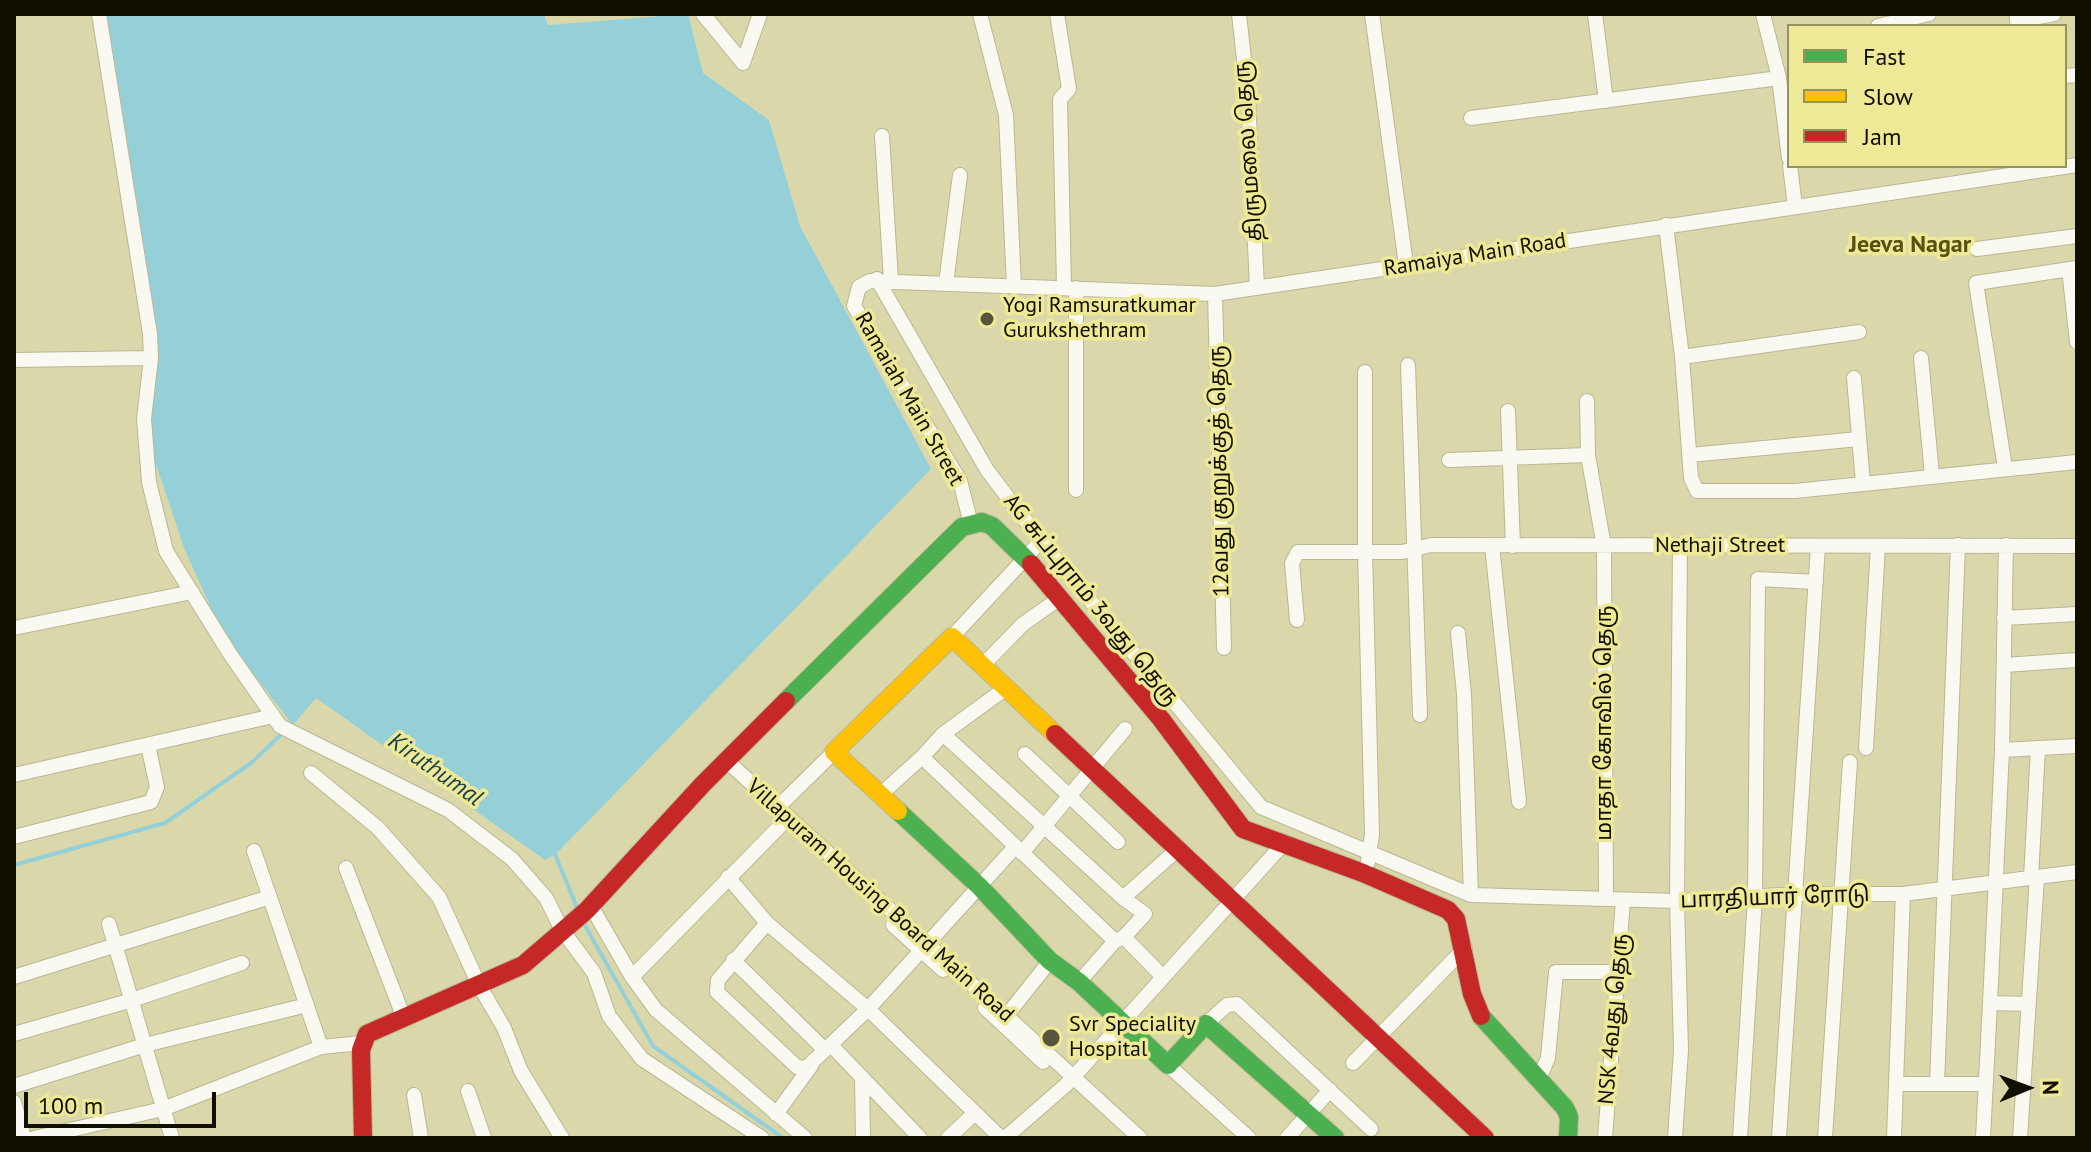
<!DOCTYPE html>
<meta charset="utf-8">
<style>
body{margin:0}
#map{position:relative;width:2091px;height:1152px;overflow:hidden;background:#dad8ab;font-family:"PT Sans",sans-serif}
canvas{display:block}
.frame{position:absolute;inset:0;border:16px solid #110f00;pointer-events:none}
.legend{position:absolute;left:1787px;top:24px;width:280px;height:144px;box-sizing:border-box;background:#eee997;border:2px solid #96925b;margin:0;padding:10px 14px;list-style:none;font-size:24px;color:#110f00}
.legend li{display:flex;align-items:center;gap:16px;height:40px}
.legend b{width:40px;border:2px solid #96925b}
.north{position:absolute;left:1987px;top:1048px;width:80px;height:80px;-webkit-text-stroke:6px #eee997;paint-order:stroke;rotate:89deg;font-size:22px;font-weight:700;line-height:32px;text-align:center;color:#110f00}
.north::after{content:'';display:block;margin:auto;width:28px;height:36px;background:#110f00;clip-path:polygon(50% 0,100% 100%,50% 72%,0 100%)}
.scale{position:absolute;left:24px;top:1092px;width:192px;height:36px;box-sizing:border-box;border:4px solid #110f00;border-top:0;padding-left:10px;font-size:24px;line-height:28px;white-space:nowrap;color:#110f00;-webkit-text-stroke:6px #eee997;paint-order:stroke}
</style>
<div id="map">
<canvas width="2091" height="1152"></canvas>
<div class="frame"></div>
<ul class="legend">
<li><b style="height:10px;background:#4caf50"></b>Fast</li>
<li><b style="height:10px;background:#ffc107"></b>Slow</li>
<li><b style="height:10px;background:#c62828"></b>Jam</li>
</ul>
<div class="north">N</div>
<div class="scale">100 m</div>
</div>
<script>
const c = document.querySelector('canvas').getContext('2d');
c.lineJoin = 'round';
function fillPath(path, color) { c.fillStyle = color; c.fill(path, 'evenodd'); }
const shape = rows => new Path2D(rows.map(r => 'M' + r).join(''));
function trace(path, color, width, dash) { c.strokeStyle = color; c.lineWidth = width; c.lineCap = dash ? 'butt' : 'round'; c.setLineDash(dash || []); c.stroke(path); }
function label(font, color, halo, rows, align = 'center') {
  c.font = font + ' "PT Sans","Noto Sans Tamil",sans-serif'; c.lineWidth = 7; c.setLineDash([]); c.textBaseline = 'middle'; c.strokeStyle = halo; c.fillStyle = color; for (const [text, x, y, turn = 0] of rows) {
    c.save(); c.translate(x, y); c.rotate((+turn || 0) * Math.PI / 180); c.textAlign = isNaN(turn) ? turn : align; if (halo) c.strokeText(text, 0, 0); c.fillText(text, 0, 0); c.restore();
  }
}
fillPath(shape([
 [107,14,544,14,548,25,688,14,703,73,769,120,800,226,931,469,556,854,545,860,316,698,293,725,223,635,184,548,149,444,158,335]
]), '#95d0d9');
trace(shape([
 [554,852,578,910],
 [14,865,165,823,251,763,284,732],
 [583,922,653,1046,783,1138]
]), '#95d0d9', 4);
const street = shape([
 [99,14,150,334,151,358,144,419,149,482,166,551,230,654,280,726,448,810,512,859,546,898,562,930,594,973,609,1016,642,1059,762,1138],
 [703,14,743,63,760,14],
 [980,14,1006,115,1014,286],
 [1057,14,1069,89,1060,99,1064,288],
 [1239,14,1248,96,1257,288],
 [1372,14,1406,265],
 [1595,14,1606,101],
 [1763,14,1779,78,1789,158],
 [2017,14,2017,21,2054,14],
 [1878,26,1929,14],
 [2065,76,2077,75],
 [1471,118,1779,78],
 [882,136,891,280],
 [1790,166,1795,206],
 [1666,225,1682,357,1691,478,1697,491,1795,491,2077,462],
 [1977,249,2077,236],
 [2069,269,2077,342],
 [877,279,987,470,1041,541,1261,807,1471,895,1677,901,1797,894,1903,894,2077,872],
 [946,283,960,175],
 [1215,294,1224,648],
 [1682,357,1859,332],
 [1921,358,1932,475],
 [14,360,151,358],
 [1408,365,1420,715],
 [1365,372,1365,551,1372,834,1368,862],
 [1854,378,1863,483],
 [1587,401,1588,455,1604,547,1606,899],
 [1508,411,1513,546],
 [1690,455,1859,439],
 [1449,460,1588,455],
 [2005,468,1976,283,2077,268],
 [1076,490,1076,288],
 [971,524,960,481,854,306,859,287,870,281,1215,294,2077,165],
 [1492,546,1519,802],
 [2004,618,2077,614],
 [1297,620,1292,563,1298,552,1402,552,1431,545,2077,546],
 [14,628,192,592],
 [1458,633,1464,694,1471,895],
 [952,637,1041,541],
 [983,665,1023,624,1060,598],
 [2004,665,2077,660],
 [943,734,1006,688],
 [1866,748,1878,546],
 [2002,750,2077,746],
 [1025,754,1118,842],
 [922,757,943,734,1123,898,1145,914,1124,937,1115,941],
 [727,761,1140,1138],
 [311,773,378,828,439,897,479,985,504,1028,521,1071,562,1138],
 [14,775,273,716],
 [880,795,922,757,1115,941,1079,982],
 [14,837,151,802,157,787,148,745],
 [254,851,321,1047],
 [1022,853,1125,729],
 [346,868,404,1018],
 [728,877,767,923],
 [2031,878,2038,748],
 [1123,898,1178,849],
 [591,906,632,977,656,1010,805,1138],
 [767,923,868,1009,806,1068,797,1067,717,992,718,980,767,923],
 [109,924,172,1138],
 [893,925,943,970],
 [1124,937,1163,977],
 [733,960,825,1050],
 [14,977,270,897],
 [632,977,782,824,777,808,834,752],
 [1990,1003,2002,750,2006,545],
 [985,1008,1043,1062],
 [1007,1015,1050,961],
 [1206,1024,1227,1005,1237,1004,1371,1129],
 [14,1034,132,1000,242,963],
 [831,1045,920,1138],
 [1353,1063,1465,948],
 [1168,1065,1249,1138],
 [862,1077,863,1138],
 [1539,1079,1548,1058,1556,972,1618,972],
 [1896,1084,1986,1084],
 [1937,1084,1958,545],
 [14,1086,145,1045,307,1005],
 [468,1091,484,1138],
 [414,1095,421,1138],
 [14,1102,24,1138],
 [776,1114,811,1066],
 [34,1138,163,1109,321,1047,362,1043],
 [948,1138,975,1113],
 [1001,1138,868,1009,1015,847],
 [1005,1138,1067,1084,1285,842],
 [1287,1138,1330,1090],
 [1605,1138,1623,900],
 [1675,1138,1681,1050,1677,901,1680,546],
 [1740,1138,1755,897,1758,579,1816,582],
 [1779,1138,1818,546],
 [1825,1138,1850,762],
 [1894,1138,1903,894],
 [1983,1138,1990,1003,2028,1004],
 [2020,1138,2037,877]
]);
const fast = shape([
 [786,701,962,527,982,522,992,526,1031,564],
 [898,811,979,886,1050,961,1079,982,1168,1065,1206,1024,1335,1138],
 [1481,1016,1565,1108,1569,1117,1568,1138]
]);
const slow = shape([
 [898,811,834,752,952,637,1055,734]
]);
const jam = shape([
 [1031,564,1161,719,1243,829,1363,873,1448,910,1456,919,1472,994,1481,1016],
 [1055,734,1485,1138],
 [363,1138,361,1050,367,1034,523,965,587,910,703,784,786,701]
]);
trace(street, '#b9b793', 16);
trace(fast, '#b9b793', 20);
trace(slow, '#b9b793', 20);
trace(jam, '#b9b793', 20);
trace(street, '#f9f9f2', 14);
trace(fast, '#4caf50', 18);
trace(slow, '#ffc107', 18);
trace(jam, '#c62828', 18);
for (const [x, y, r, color] of [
 [987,319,8,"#57553c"],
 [1051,1038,10,"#57553c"]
]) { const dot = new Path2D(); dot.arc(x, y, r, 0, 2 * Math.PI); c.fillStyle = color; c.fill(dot); trace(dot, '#eee997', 3); }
label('22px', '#110f00', '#eee997', [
 ["திருமலை தெரு",1249,151,-94],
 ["Ramaiya Main Road",1475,255,-9],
 ["Ramaiah Main Street",909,399,60],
 ["12வது குறுக்குத் தெரு",1220,471,-91],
 ["Nethaji Street",1720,546],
 ["AG சுப்புராம் 3வது தெரு",1091,600,51],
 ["மாதா கோவில் தெரு",1605,723,-90],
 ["பாரதியார் ரோடு",1775,898,-2],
 ["Villapuram Housing Board Main Road",880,901,42],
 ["NSK 4வது தெரு",1614,1019,-85]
]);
label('22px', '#110f00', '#eee997', [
 ["Yogi Ramsuratkumar",1003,306],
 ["Gurukshethram",1003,331],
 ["Svr Speciality",1069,1025],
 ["Hospital",1069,1050]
], 'left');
label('bold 24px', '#565110', '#eee997', [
 ["Jeeva Nagar",1910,245]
]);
label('italic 24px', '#1b414f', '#eee997', [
 ["Kiruthumal",435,770,35]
]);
</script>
